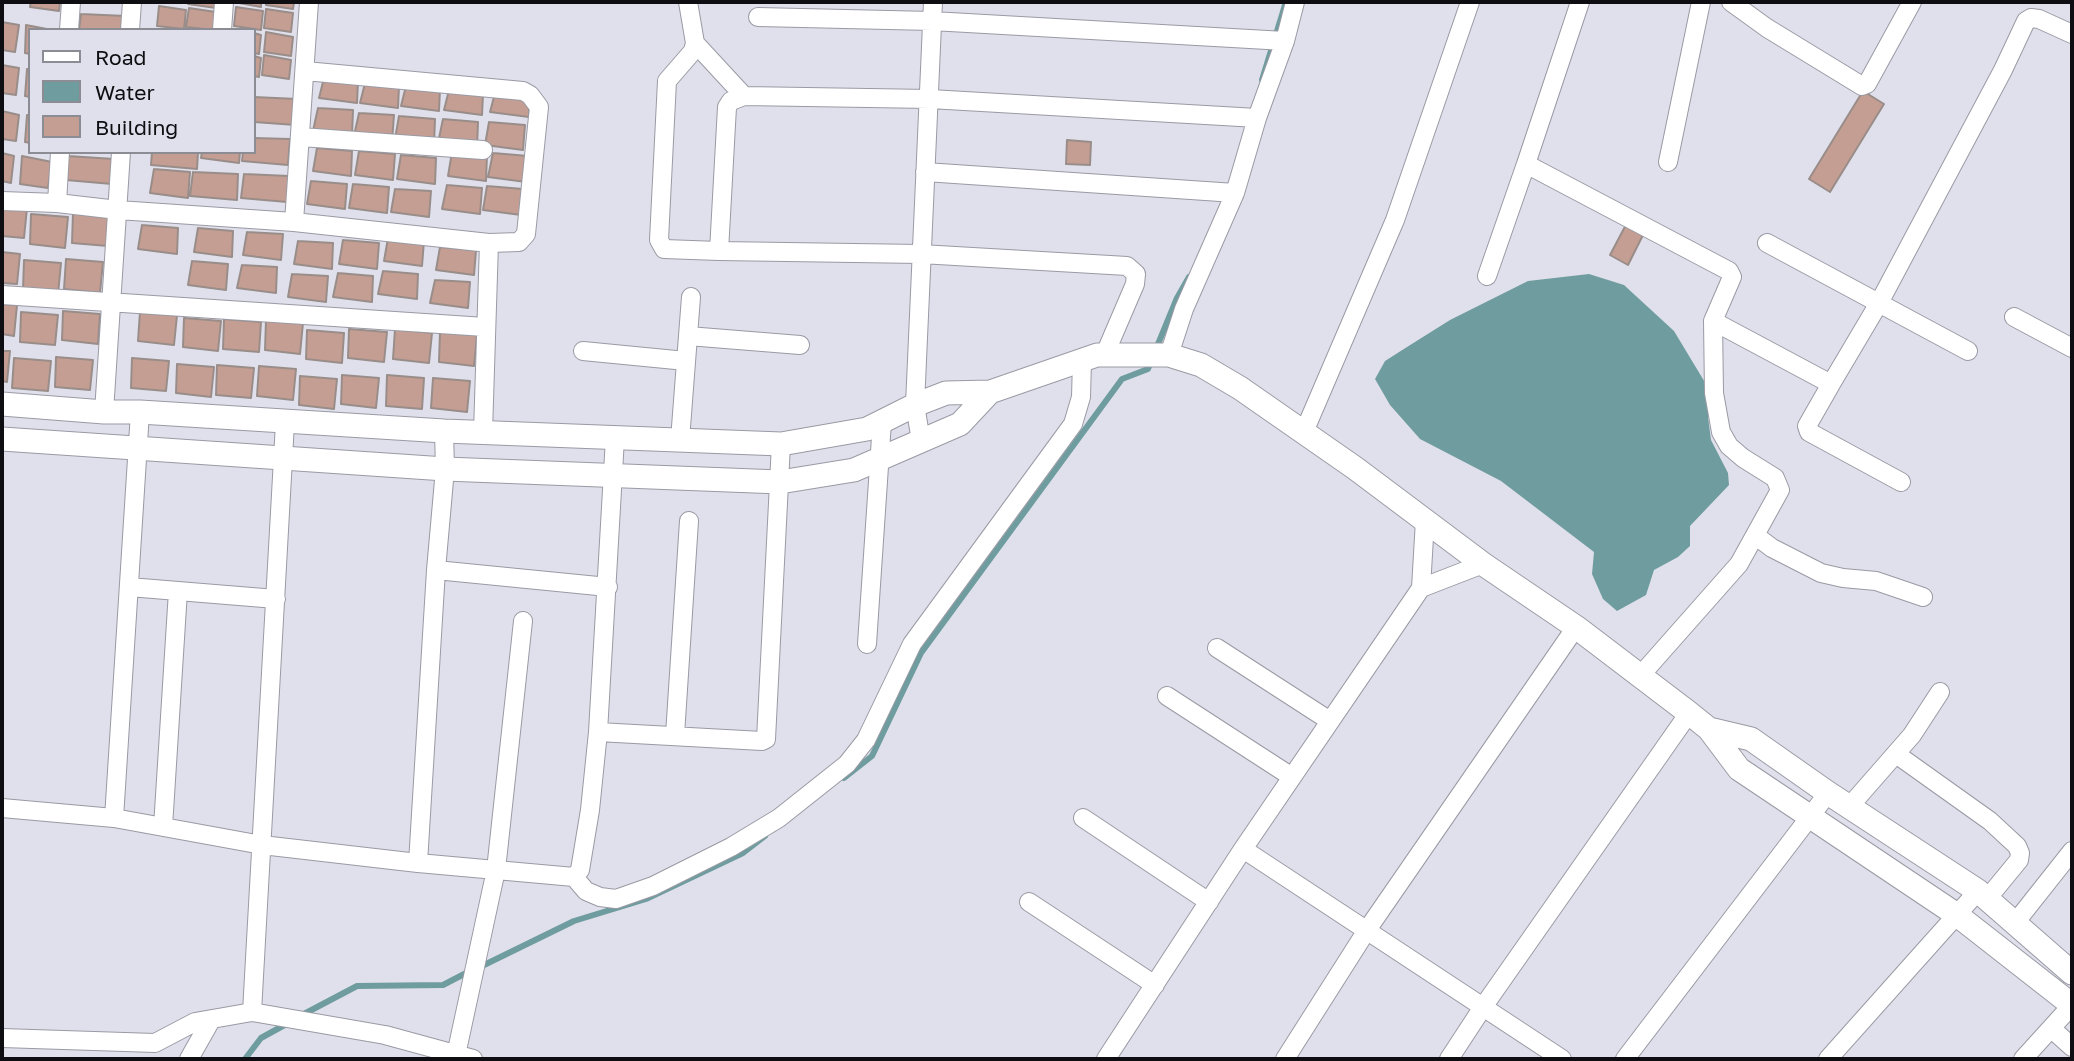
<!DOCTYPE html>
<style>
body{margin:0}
#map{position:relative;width:2074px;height:1061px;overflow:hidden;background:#e0e0ec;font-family:"Golos Text",sans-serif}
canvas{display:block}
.frame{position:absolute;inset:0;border:4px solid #0e0e12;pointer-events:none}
.legend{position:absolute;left:28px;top:28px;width:228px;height:126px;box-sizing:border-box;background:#e0e0ec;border:2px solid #8c8c95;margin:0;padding:9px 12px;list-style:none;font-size:21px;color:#0e0e12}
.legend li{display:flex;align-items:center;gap:14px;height:35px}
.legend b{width:35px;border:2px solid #8c8c95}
</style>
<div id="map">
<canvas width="2074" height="1061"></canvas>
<div class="frame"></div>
<ul class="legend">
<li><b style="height:9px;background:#fff"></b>Road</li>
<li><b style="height:19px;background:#6f9d9f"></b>Water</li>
<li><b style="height:19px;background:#c59e93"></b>Building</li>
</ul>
</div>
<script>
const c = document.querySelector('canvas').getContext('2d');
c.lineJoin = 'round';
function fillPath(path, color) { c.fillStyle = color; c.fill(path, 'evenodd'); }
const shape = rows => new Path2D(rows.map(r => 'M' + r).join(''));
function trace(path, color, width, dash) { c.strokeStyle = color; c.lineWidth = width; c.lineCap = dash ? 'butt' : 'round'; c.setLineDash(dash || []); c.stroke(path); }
fillPath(shape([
 [1589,274,1624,285,1674,331,1715,399,1708,417,1711,440,1728,473,1729,485,1690,526,1690,546,1678,557,1654,570,1646,595,1617,611,1603,599,1592,574,1594,552,1501,481,1420,439,1390,405,1375,379,1385,361,1407,347,1450,320,1528,281]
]), '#6f9d9f');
trace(shape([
 [1262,80,1286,2],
 [1156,349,1177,298,1189,277],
 [844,778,872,756,921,653,1122,379,1148,369,1152,359],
 [480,967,574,921,646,899,743,853,765,836],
 [302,1015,357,986,443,985,470,971],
 [245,1059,261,1038,290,1022]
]), '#6f9d9f', 6);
const building = shape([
 [31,2,60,2,59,11,30,7,31,2],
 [189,2,216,2,216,8,188,4,189,2],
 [234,2,261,2,261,7,234,2],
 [266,2,294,2,293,9,266,5,266,2],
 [159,6,186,10,184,29,157,26,159,6],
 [236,7,263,11,261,30,234,26,236,7],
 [189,8,216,12,214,30,186,27,189,8],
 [266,9,293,13,291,32,264,28,266,9],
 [81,14,126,16,125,30,79,30,81,14],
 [2,22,19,25,15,52,2,50,2,22],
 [26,25,52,30,30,30,30,54,25,53,26,25],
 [266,32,293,37,291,56,264,52,266,32],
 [254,33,261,35,259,54,254,53,254,33],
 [264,55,291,60,289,79,262,75,264,55],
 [254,56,261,58,259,77,254,76,254,56],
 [2,65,19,68,16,95,2,93,2,65],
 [27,69,30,69,30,97,25,96,27,69],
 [324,78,358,81,357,103,319,98,324,78],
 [365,83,399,86,398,108,360,103,365,83],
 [406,86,440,89,439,111,401,106,406,86],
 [449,90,483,93,482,115,444,110,449,90],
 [1863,91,1884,104,1830,192,1809,179,1863,91],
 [495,93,530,95,529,117,490,112,495,93],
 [254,97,297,99,296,125,254,122,254,97],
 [318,108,353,110,352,136,313,131,318,108],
 [2,111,19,115,16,141,2,139,2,111],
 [359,113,394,115,392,141,354,136,359,113],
 [27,115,30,115,30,143,25,142,27,115],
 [399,116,435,119,434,144,395,139,399,116],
 [443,119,478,122,477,148,438,143,443,119],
 [489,122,525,125,523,150,485,145,489,122],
 [254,138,290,139,288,165,242,161,243,152,254,152,254,138],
 [1067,140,1091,142,1090,165,1066,164,1067,140],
 [317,148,352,151,351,176,313,171,317,148],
 [359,151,395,154,393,180,355,175,359,151],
 [152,152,198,152,197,169,151,165,152,152],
 [202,152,240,152,239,163,201,158,202,152],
 [452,152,487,155,486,181,448,176,452,152],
 [2,153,14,156,11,183,2,181,2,153],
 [493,153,528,156,526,182,488,177,493,153],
 [401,155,436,158,435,184,397,179,401,155],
 [22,156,52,162,48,188,20,184,22,156],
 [68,156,114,159,112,184,66,180,68,156],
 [154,169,190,172,188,198,150,193,154,169],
 [193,172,238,174,237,200,190,196,193,172],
 [244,174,289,176,287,202,241,198,244,174],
 [311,181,347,184,345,209,307,204,311,181],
 [353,184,389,187,387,213,349,208,353,184],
 [447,185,482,188,480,214,442,209,447,185],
 [487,186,523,189,521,215,483,210,487,186],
 [395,189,431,191,429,217,391,212,395,189],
 [2,205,27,208,24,238,2,236,2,205],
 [73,213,110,216,108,246,72,243,73,213],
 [31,214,68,217,65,248,30,244,31,214],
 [1629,219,1646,229,1628,265,1610,255,1629,219],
 [142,225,178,228,177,254,138,249,142,225],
 [198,228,233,231,232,257,194,252,198,228],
 [247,232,283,234,281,260,243,255,247,232],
 [388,238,424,241,422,266,384,261,388,238],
 [343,240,379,243,377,269,339,264,343,240],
 [298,241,333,243,332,269,294,264,298,241],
 [440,247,476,250,474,275,436,270,440,247],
 [2,252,20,254,17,284,2,283,2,252],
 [66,259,103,262,100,293,64,289,66,259],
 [24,260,61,263,58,294,23,290,24,260],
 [192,261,228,264,226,290,188,285,192,261],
 [242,265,277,267,276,293,237,288,242,265],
 [383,271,418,274,417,299,378,294,383,271],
 [338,273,373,276,372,302,333,297,338,273],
 [292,274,328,276,326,302,288,297,292,274],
 [435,280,470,282,468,308,430,303,435,280],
 [2,304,17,305,14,336,2,334,2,304],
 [63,311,100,314,98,344,62,340,63,311],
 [21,312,58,315,55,345,20,342,21,312],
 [140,312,177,315,174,345,138,341,140,312],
 [184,318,221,321,218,351,183,347,184,318],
 [224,319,261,322,259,352,223,349,224,319],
 [266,320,303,323,300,354,265,350,266,320],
 [349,329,387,332,384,362,348,358,349,329],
 [395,329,432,333,429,363,393,359,395,329],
 [307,330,344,333,342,363,306,359,307,330],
 [440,332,477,335,474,366,439,362,440,332],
 [2,351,10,351,7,382,2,381,2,351],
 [56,357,93,360,90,390,55,387,56,357],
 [14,358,51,361,48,391,12,388,14,358],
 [132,358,169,361,166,391,131,388,132,358],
 [177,364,214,367,211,397,176,393,177,364],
 [217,365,254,368,251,398,216,395,217,365],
 [259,366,296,369,293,400,257,396,259,366],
 [342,375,379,378,376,408,341,404,342,375],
 [387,375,424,378,422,409,386,406,387,375],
 [300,376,337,379,334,409,299,405,300,376],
 [433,378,470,381,467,412,431,408,433,378]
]);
fillPath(building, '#c59e93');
trace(building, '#998d89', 2);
const minor = shape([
 [688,2,695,43,693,51,667,81,659,240,664,249,719,251],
 [1580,2,1526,164,1729,271,1732,277,1713,321,1831,384,1879,303,2003,70,2026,21,2031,18,2039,19,2072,34],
 [1731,2,1767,28,1862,86,1867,84,1912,2],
 [758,17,932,21,1285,41],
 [69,30,71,2],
 [130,30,132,2],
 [222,30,224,2],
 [695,43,744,96],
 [305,71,523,91,530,95,539,107,526,234,519,242,489,243],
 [301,137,483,150],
 [1668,162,1701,2],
 [925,172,1235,193],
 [2,201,57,203,118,210,294,222,489,243,483,432],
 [57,203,60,152],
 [294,222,309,2],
 [1767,243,1968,351],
 [1487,276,1526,164],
 [2,295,485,327],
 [2014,317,2072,348],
 [688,336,800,345],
 [583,351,686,361],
 [1105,354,1135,284,1136,274,1127,266,921,254,719,251,727,107,731,101,744,96,930,99,1257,118],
 [1169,355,1184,309,1235,193,1257,118,1285,41,1295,2],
 [1831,384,1807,426,1809,432,1901,482],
 [104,412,121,152],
 [1304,432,1395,220,1470,2],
 [680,440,691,297],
 [921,441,915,405,933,2],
 [1756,536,1772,548,1821,573,1843,578,1876,581,1923,597],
 [436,570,608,587],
 [129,587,276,599],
 [1421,588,1483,564],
 [867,644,882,422],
 [1217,648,1330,721],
 [1640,676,1739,564,1780,490,1775,478,1743,458,1729,446,1721,432,1714,393,1713,321],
 [1167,696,1292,777],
 [598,732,762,741,766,739,781,444],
 [675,735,689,521],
 [1896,754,1990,821,2017,846,2020,853,2019,860,1987,899],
 [1849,807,1912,735,1940,692],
 [2,808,114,818,262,845,418,863,574,877,580,870,590,810,598,732,615,438],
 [114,818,140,412],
 [1083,818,1209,902],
 [163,827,178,591],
 [1243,849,1562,1059],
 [418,863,436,570,445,469,444,431],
 [574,877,586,891,600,897,616,899,653,886,731,847,779,818,847,764,866,740,912,644,1073,424,1081,397,1082,361],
 [1029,902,1155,985],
 [2015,923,2072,851],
 [252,1012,285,423],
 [2052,1029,2072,1047],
 [2,1038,155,1043,195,1022,252,1012,385,1035,473,1059],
 [456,1055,496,870,523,621],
 [189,1059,211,1020],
 [1106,1059,1243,849,1421,588,1425,520],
 [1285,1059,1367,930,1576,627],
 [1449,1059,1483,1007,1689,713],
 [1625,1059,1828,793],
 [1828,1059,1978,891],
 [2023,1059,2072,1005]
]);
const tertiary = shape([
 [2,404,104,412,140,412,444,431,781,444,867,429,915,405,946,393,990,392,1097,355,1169,355,1201,365,1240,388,1355,468,1483,564,1576,627,1689,713,1709,729,1739,769,1957,915,2072,1005],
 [2,439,445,469,780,482,854,470,960,424,990,392],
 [1709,729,1751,739,1828,793,1978,891,2072,973]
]);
trace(minor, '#999aa4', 20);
trace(tertiary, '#999aa4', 25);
trace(minor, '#fff', 18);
trace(tertiary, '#fff', 23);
</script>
